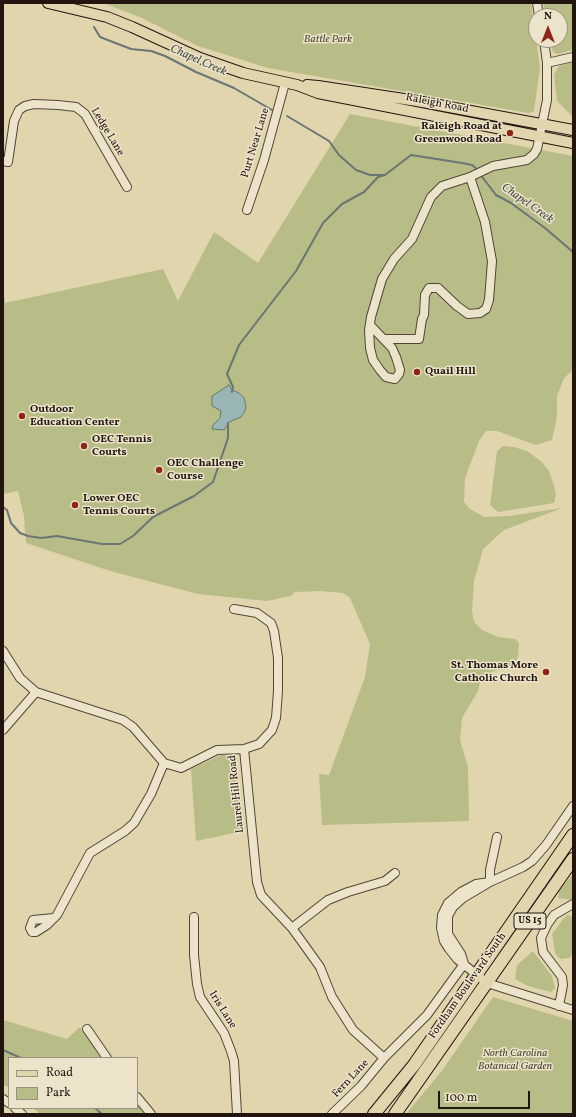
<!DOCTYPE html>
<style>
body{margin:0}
#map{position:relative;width:576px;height:1117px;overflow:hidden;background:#e1d5ad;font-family:Vollkorn,serif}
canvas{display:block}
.frame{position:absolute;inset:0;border:4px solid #221510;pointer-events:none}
.legend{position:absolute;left:8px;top:1057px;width:130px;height:52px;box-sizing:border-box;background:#ece4ca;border:1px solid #9b9180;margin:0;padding:5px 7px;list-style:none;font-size:12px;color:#221510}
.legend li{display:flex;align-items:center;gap:8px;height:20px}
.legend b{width:20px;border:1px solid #9b9180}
.north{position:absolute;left:528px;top:8px;width:40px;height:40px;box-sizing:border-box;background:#ece4ca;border:1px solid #9b9180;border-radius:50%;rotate:0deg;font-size:11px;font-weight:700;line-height:16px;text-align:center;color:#221510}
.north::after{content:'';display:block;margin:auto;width:14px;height:18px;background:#8f2418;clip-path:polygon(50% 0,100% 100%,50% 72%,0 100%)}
.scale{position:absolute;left:438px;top:1091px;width:92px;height:18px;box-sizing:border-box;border:2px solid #221510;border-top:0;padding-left:5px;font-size:12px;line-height:14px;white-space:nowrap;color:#221510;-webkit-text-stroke:3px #ece4ca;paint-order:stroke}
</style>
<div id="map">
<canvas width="576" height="1117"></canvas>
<div class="frame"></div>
<ul class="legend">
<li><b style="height:5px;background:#e1d5ad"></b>Road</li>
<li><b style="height:11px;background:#b8bc86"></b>Park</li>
</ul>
<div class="north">N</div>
<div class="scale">100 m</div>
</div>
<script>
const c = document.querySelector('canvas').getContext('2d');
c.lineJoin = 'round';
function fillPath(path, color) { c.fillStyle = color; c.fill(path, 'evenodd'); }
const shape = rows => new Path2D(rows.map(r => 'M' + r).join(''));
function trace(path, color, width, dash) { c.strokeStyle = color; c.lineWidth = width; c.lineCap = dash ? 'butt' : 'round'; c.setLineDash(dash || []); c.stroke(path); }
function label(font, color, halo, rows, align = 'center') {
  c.font = font + ' Vollkorn,serif'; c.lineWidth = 3; c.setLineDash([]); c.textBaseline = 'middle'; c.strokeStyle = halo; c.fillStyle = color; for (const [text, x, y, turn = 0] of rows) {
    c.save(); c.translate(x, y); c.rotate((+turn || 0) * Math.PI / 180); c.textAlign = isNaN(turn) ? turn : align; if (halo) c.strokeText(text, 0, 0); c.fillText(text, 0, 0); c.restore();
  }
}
fillPath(shape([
 [103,3,531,3,540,68,534,111,529,113,268,68,198,46,142,18],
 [543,3,573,3,573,50,558,54,553,52,550,40,560,40,560,16,546,16],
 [573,62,573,117,557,101,554,75,559,66],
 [350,114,573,156,573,370,564,378,557,396,557,417,552,440,536,445,497,431,486,431,479,441,465,478,464,502,470,509,484,517,509,516,562,508,504,530,483,549,474,581,472,611,474,622,482,630,498,637,515,639,519,643,518,656,515,666,494,671,481,679,478,691,462,718,460,740,468,767,469,821,322,825,319,774,329,775,365,677,370,644,350,598,343,593,319,591,295,592,291,596,267,601,198,594,110,571,26,543,24,516,18,491,3,494,3,283,5,303,163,269,178,301,214,232,258,263],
 [503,446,514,447,527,451,542,462,549,471,554,486,556,495,554,503,498,512,490,505,497,451],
 [221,755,236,756,244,831,196,841,191,769],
 [573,874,573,900,558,898,559,891],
 [568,915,573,917,573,954,569,958,560,959,555,953,552,934,564,918],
 [533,951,552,976,555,988,551,992,528,986,515,979,517,965],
 [493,997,573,1021,573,1114,406,1114,441,1072],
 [3,1020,67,1039,80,1027,103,1058,9,1058,9,1088,3,1084],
 [137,1104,144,1114,40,1114,33,1108,137,1108]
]), '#b8bc86');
const water = shape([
 [229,385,232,390,239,393,244,398,246,406,245,411,241,417,229,422,224,430,212,429,213,425,220,418,221,411,212,406,212,396,229,385]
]);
fillPath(water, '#99b6b5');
trace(water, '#697673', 1);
trace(shape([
 [94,27,100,37,131,49,151,51,165,56,196,72,234,88,272,110],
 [287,116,329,141,339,155,356,170,370,175,385,175,411,155,462,163,472,165,478,170],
 [480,174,496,195,511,203,545,228,573,252],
 [232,392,233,387,227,374,239,345,296,271,323,223,342,204,364,192,378,177,385,175],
 [3,507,7,510,11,523,20,533,28,536,41,538,57,536,102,544,120,544,133,536,153,517,194,496,213,482,228,438,228,423],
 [3,1050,21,1058],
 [95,1108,102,1114]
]), '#697673', 2);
const minor = shape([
 [537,3,539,16],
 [547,63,573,57],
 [3,161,8,162,14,121,19,110,25,106,34,104,58,105,76,107,85,114,127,187],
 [247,210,264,160,285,83],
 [370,325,392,348,396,357,400,370,399,374,395,379,386,377,380,370,373,360,370,348,369,330,371,317,382,279,394,259,412,239,431,197,442,186,470,177,493,166,527,160,534,154,537,149,547,100,547,63,544,40],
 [384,339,419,339,422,319,424,315,425,295,429,288,438,288,457,306,468,314,480,313,486,309,489,300,492,261,485,222,470,177],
 [3,651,20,678,36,692,123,720,133,727,164,763,181,768,217,750,244,749,259,744,272,730,276,718,278,691,278,658,274,631,271,623,257,613,234,609],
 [3,730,36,692],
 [244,749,257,882,261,895,292,928,320,967,332,997,353,1030,384,1058],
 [490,882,476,884,461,892,448,903,442,915,441,928,444,941,449,949,457,959,487,983,573,1010],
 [490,882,490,870,497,837],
 [194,917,194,955,197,984,200,997,224,1033,231,1051,234,1061,237,1114],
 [54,918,33,920,30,928,32,932,36,932,47,925,57,915,90,853,125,831,134,823,151,794,164,763],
 [292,928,328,900,348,892,385,881,395,873],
 [464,964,461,954,448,934,448,916,453,907,463,898,490,882,523,867,532,861,546,845,573,806],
 [559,1006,563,985,562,977,543,952,541,938,547,925,554,915,573,904],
 [87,1029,107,1058],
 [137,1097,151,1114],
 [3,1099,9,1103],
 [15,1108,22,1114],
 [332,1114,361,1086,384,1058,427,1015,464,964]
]);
const major = shape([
 [48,3,107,17,132,27,200,58,243,73,297,85,318,93,573,143],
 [307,85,318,86,417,101,573,130]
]);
const highway = shape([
 [374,1114,414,1065,573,835],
 [395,1114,573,859]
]);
trace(minor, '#524537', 10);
trace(major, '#221510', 12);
trace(highway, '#221510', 14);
trace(minor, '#ece4ca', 8);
trace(major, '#e1d5ad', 10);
trace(highway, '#e1d5ad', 12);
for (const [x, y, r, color] of [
 [510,133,4,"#8f2418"],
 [417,372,4,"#8f2418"],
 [22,416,4,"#8f2418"],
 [84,446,4,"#8f2418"],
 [159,470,4,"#8f2418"],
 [75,505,4,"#8f2418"],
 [546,672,4,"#8f2418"]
]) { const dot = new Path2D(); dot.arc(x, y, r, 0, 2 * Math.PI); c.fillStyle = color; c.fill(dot); trace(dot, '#ece4ca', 1.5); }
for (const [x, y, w] of [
 [530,921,32]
]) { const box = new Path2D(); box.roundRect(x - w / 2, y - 8, w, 16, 3); c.fillStyle = '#ece4ca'; c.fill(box); trace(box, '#221510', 1); }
label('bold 10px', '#221510', null, [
 ["US 15",530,921]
]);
label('italic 11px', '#4f4733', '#ece4ca', [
 ["Battle Park",328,40],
 ["North Carolina",515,1054],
 ["Botanical Garden",515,1067]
]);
label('11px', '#221510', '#ece4ca', [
 ["Raleigh Road",437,104,11],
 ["Ledge Lane",107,132,59],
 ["Purt Near Lane",256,143,-73],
 ["Laurel Hill Road",237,794,-96],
 ["Fordham Boulevard South",468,986,-55],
 ["Iris Lane",222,1010,58],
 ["Fern Lane",351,1079,-47]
]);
label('bold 11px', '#221510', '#ece4ca', [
 ["Raleigh Road at",502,127,"right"],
 ["Greenwood Road",502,140,"right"],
 ["Quail Hill",425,372],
 ["Outdoor",30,410],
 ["Education Center",30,423],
 ["OEC Tennis",92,440],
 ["Courts",92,453],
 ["OEC Challenge",167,464],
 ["Course",167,477],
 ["Lower OEC",83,499],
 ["Tennis Courts",83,512],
 ["St. Thomas More",538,666,"right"],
 ["Catholic Church",538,679,"right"]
], 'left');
label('italic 12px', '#4c4d4a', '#ece4ca', [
 ["Chapel Creek",198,61,24],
 ["Chapel Creek",527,204,35]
]);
</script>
